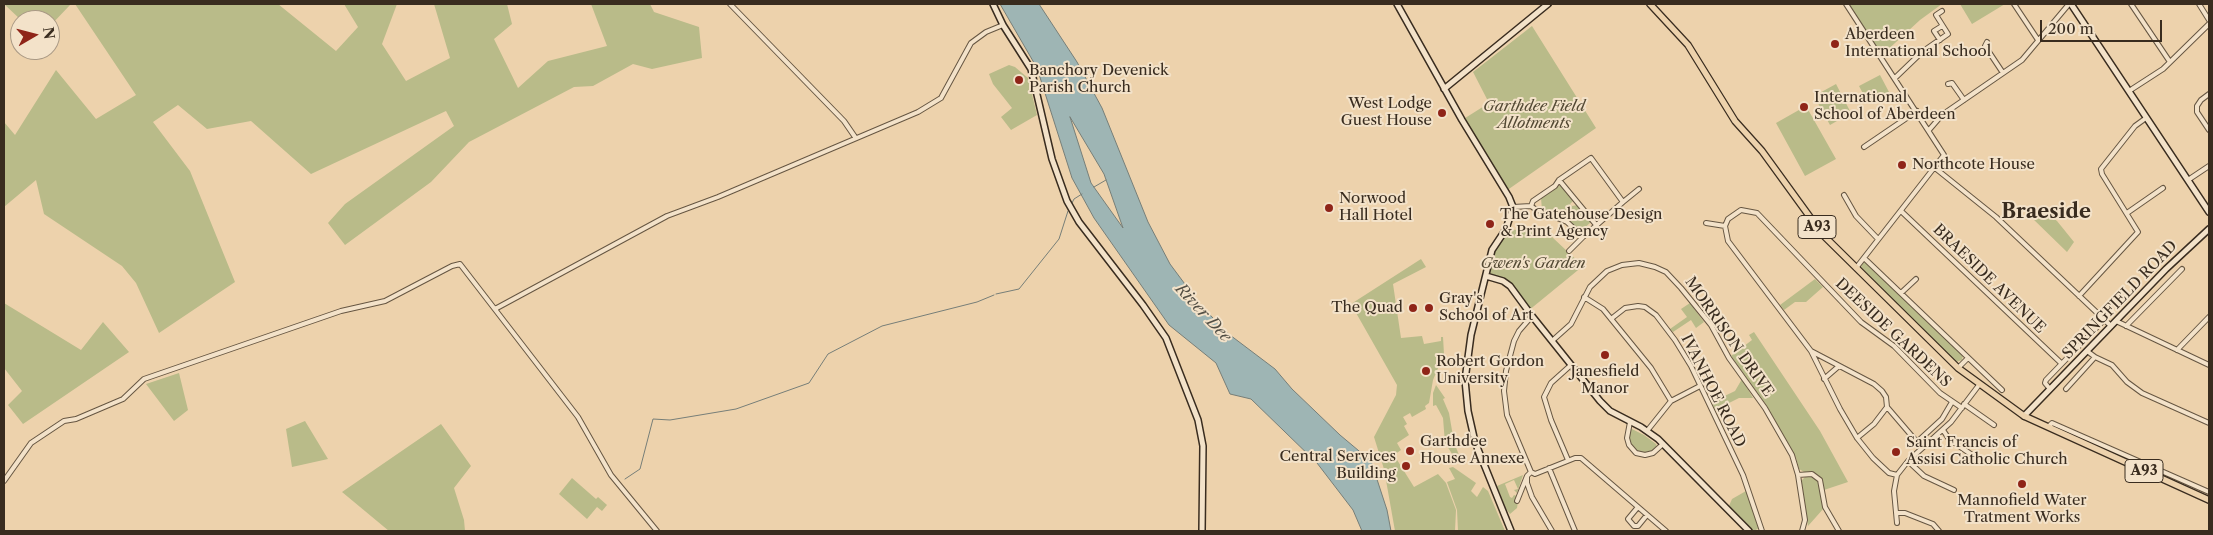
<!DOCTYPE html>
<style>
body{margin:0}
#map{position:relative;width:2213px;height:535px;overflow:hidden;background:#edd2ac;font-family:"Libre Caslon Text",serif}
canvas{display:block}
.frame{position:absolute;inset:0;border:5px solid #392c1f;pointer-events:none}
.north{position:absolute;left:10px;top:10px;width:50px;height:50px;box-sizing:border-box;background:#f3e2c9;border:1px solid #a99985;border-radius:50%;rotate:82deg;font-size:14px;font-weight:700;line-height:20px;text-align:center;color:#392c1f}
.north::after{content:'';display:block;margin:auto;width:18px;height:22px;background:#8f2418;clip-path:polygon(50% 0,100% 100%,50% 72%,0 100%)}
.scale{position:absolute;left:2040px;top:20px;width:122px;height:22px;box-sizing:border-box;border:2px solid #392c1f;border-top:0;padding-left:6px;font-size:15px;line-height:18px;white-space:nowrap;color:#392c1f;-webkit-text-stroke:4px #f3e2c9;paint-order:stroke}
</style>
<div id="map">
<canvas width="2213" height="535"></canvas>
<div class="frame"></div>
<div class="north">N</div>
<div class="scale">200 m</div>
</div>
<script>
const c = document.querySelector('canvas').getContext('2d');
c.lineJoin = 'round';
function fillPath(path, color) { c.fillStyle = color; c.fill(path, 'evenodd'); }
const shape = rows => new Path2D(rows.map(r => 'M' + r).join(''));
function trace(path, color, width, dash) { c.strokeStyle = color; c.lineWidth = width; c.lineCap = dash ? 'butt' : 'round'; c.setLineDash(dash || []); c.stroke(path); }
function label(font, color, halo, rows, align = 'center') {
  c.font = font + ' "Libre Caslon Text",serif'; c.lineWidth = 4; c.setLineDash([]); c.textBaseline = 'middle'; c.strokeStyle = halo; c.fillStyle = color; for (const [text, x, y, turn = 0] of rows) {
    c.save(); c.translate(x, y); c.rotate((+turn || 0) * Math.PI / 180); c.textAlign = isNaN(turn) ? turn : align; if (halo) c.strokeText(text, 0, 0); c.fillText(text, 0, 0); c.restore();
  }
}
fillPath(shape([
 [4,4,71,4,50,26,50,20,21,20],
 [75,4,278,4,336,51,358,27,344,4,397,4,382,44,406,81,450,58,434,4,507,4,512,24,494,39,518,88,548,61,607,46,591,4,650,4,654,12,699,27,702,58,652,69,633,64,593,86,574,87,469,142,431,182,345,245,328,223,345,204,454,126,446,111,311,174,251,121,207,129,178,105,153,122,190,171,235,282,159,333,136,283,122,266,44,214,36,180,4,207,4,122,15,135,56,70,96,119,136,95],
 [1846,4,1942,4,1920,20,1882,55],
 [1960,4,2005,4,1972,24],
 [1532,26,1596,128,1506,191,1462,120,1489,103,1473,72],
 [1009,65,1015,67,1028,78,1037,115,1011,130,1001,117,1012,108,993,84,989,74],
 [1880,75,1889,92,1868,103,1859,86],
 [1836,84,1851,113,1830,125,1814,96],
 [1806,106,1836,159,1805,176,1776,123],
 [1559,186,1562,186,1573,201,1570,204,1572,206,1578,205,1591,222,1580,232,1563,218,1542,210,1541,198],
 [2040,207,2057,221,2074,242,2067,252,2031,217],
 [1506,229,1541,232,1552,237,1583,266,1528,311,1510,286,1486,276,1492,250],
 [1421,259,1426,267,1393,284,1401,338,1422,336,1424,344,1441,341,1441,337,1443,337,1444,354,1433,380,1429,403,1425,406,1426,409,1412,417,1410,413,1403,417,1407,424,1404,426,1409,435,1397,443,1401,450,1394,455,1414,487,1438,474,1446,483,1456,510,1455,531,1395,531,1384,469,1374,437,1396,395,1397,385,1351,304],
 [1866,262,1963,355,1962,360,1956,362,1861,267,1862,263],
 [1815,279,1823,287,1806,302,1795,302,1784,310,1780,305],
 [4,303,81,350,103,322,129,352,23,424,8,405,22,391,4,368],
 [1690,303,1704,322,1696,328,1691,320,1673,332,1670,329,1687,317,1681,309],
 [1754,332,1820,431,1848,482,1824,490,1820,477,1815,473,1804,472,1799,469,1796,458,1767,406,1731,356,1752,340,1749,335],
 [179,373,188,410,174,421,146,384],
 [1742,379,1753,398,1739,398,1715,410,1712,402,1735,391],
 [1436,385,1445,398,1443,399,1449,413,1454,442,1460,458,1456,460,1445,443,1443,418,1436,405,1433,406,1433,393],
 [305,421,328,459,292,467,286,429],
 [441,424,471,466,454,488,464,520,465,531,389,531,342,492],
 [1630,428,1644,435,1656,444,1657,447,1647,454,1635,450,1628,438],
 [1453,467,1476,483,1471,491,1477,497,1483,487,1488,491,1505,531,1458,531,1457,510,1447,482,1455,479,1449,468],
 [1523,475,1517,493,1514,490,1518,489,1514,480,1505,484,1510,497,1512,498,1514,495,1517,496,1518,502,1517,508,1510,514,1506,509,1497,486],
 [1807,475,1816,478,1819,483,1824,508,1808,526,1801,481],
 [572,478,596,499,598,497,607,505,602,511,597,507,587,519,559,494],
 [1746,491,1759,528,1754,531,1729,506,1732,499]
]), '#b9bb89');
const water = shape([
 [1000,4,1039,4,1077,62,1102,108,1148,222,1170,264,1199,303,1226,332,1275,369,1292,389,1340,435,1371,461,1387,510,1391,531,1362,531,1353,510,1317,463,1251,399,1230,394,1216,363,1169,325,1094,218,1072,178,1037,68,1000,4],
 [1070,117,1104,174,1123,228,1091,183,1070,117]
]);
fillPath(water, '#9eb5b4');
trace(water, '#767e78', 1);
trace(shape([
 [1094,187,1106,180],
 [1072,203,1074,199,1082,194],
 [996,294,1019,289,1059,239,1068,211],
 [625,479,640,469,653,419,670,420,736,409,809,383,828,354,882,326,977,302,994,295]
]), '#767e78', 1);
const street = shape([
 [730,4,844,121,855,137],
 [1846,4,1944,155,1856,268],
 [2014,4,2038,40],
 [2131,4,2170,62],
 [2199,4,2209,20],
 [1940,40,1934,31,1942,26],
 [1987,42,1985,46,2003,73],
 [1895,78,1922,52,1948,34,1936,15,1942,11],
 [1948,84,1952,83,1964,100],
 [2129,91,2163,69,2209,24],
 [2209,94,2201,100,2197,106,2197,112,2209,130],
 [1929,130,1942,115,2022,60,2069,4],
 [1864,147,1917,111],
 [1935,168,1996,217,2111,326],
 [1559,180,1597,226],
 [2188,180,2209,166],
 [1844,195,1856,216,1878,239],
 [1623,202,1639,189],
 [1513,207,1531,206,1535,209,1567,222,1583,237,1623,202,1591,158,1559,180,1555,186,1533,201,1531,206],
 [1901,211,2061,363],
 [2127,213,2163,188],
 [1706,223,1725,226],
 [1569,251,1583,237],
 [1864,258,2002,390],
 [1901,293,1916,279],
 [2079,296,2138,232,2102,174,2101,169,2135,126,2146,118],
 [1584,297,1603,309,1651,368,1671,401],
 [495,309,667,216,718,197,918,112,941,98,971,43,986,32,1003,25],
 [1611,319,1625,308,1638,306,1645,307,1656,315,1675,340,1691,366,1743,475,1762,531],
 [2116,321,2209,365],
 [2126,326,2182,269],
 [1552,341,1571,324,1590,287,1607,271,1622,265,1639,263,1655,267,1666,272,1681,288,1711,325,1729,358,1765,408,1792,455,1798,475,1805,520,1802,531],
 [2177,350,2209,317],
 [1811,351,1874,384,1882,391,1886,397,1887,407,1874,424,1857,438],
 [2087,351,2095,357,2112,365,2127,382,2142,393,2209,423],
 [1958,368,1968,358],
 [1824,379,1839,366],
 [2050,389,2045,383,2046,380,2104,320],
 [2066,389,2095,357],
 [1964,404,1994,425],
 [1887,407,1917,442,1942,419,1952,402],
 [1630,422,1627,438,1629,445,1636,453,1645,455,1653,453,1663,444],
 [2048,427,2052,423,2209,492],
 [1943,430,1949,439,1975,457],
 [1647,431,1671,401,1700,386],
 [1568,460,1551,420,1544,397,1551,383,1571,365],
 [1908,461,1924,476,1954,490],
 [1549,468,1575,531],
 [1531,472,1507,415,1504,391,1506,371,1514,341,1519,331,1532,316],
 [1531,472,1535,474,1575,458,1581,458,1666,531],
 [1531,472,1527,476,1527,483,1532,497,1552,531],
 [1798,475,1812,474,1820,480,1825,507,1839,531],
 [1897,475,1889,473,1873,458,1857,438,1840,409,1811,351,1728,241,1725,226,1728,219,1741,210,1757,213,1861,322,1894,346,1940,393,1962,408],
 [4,481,31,443,64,421,76,419,123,399,144,379,341,311,385,301,452,266,460,264,578,417,611,475,657,531],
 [1517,501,1527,476],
 [1638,507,1628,519,1634,526,1638,526,1647,515],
 [1896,513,1905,513,1933,524,1939,531],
 [1897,523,1894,491,1897,475,1908,461,1951,422,1979,385]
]);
const secondary = shape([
 [993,4,1003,25,1031,69,1052,159,1067,201,1079,222,1143,305,1166,338,1198,420,1203,446,1202,531],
 [1397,4,1462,120,1509,197,1513,207,1506,229,1492,250,1490,258,1471,335,1465,380,1468,411,1475,442,1511,531],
 [2071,4,2209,212],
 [1444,89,1548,4],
 [1486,276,1503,281,1510,286,1532,316,1600,401,1610,411,1641,427,1658,439,1749,531],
 [2024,416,2166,269,2209,229]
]);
const primary = shape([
 [1650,4,1688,45,1735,121,1762,151,1823,235,1958,368,2024,416,2209,500]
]);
trace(street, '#665642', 6);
trace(secondary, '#392c1f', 8);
trace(primary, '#392c1f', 8);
trace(street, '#f3e2c9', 4);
trace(secondary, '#f3e2c9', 5);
trace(primary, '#edd2ac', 5.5);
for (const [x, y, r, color] of [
 [1835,44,5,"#8f2418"],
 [1019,80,5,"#8f2418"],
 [1804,107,5,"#8f2418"],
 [1442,113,5,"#8f2418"],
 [1902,165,5,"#8f2418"],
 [1329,208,5,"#8f2418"],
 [1490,224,5,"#8f2418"],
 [1413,308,5,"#8f2418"],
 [1429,308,5,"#8f2418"],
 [1605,355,5,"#8f2418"],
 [1426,371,5,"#8f2418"],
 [1410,451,5,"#8f2418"],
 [1896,452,5,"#8f2418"],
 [1406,466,5,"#8f2418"],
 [2022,484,5,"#8f2418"]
]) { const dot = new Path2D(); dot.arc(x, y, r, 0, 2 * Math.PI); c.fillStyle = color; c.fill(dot); trace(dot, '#f3e2c9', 2); }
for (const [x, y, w] of [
 [1817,227,38],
 [2144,471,38]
]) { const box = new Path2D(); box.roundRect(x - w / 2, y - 11.5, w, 23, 4); c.fillStyle = '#f3e2c9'; c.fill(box); trace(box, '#392c1f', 1); }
label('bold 14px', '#392c1f', null, [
 ["A93",1817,227],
 ["A93",2144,471]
]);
label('15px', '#392c1f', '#f3e2c9', [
 ["Aberdeen",1845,35],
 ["International School",1845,52],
 ["Banchory Devenick",1029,71],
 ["Parish Church",1029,88],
 ["International",1814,98],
 ["School of Aberdeen",1814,115],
 ["West Lodge",1432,104,"right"],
 ["Guest House",1432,121,"right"],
 ["Northcote House",1912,165],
 ["Norwood",1339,199],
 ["Hall Hotel",1339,216],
 ["The Gatehouse Design",1500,215],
 ["& Print Agency",1500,232],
 ["Gray's",1439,299],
 ["School of Art",1439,316],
 ["The Quad",1403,308,"right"],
 ["Robert Gordon",1436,362],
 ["University",1436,379],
 ["Janesfield",1605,372,"center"],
 ["Manor",1605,389,"center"],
 ["Garthdee",1420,442],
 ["House Annexe",1420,459],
 ["Saint Francis of",1906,443],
 ["Assisi Catholic Church",1906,460],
 ["Central Services",1396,457,"right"],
 ["Building",1396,474,"right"],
 ["Mannofield Water",2022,501,"center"],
 ["Tratment Works",2022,518,"center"]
], 'left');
label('italic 15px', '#534934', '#f3e2c9', [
 ["Garthdee Field",1534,107],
 ["Allotments",1534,124],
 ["Gwen's Garden",1533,264]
]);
label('15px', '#392c1f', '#f3e2c9', [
 ["BRAESIDE AVENUE",1989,279,44],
 ["SPRINGFIELD ROAD",2120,300,-46],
 ["DEESIDE GARDENS",1893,333,43],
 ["MORRISON DRIVE",1729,337,55],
 ["IVANHOE ROAD",1713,391,63]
]);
label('italic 16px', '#524e44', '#f3e2c9', [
 ["River Dee",1203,313,47]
]);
label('bold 20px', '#392c1f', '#f3e2c9', [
 ["Braeside",2046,212]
]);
</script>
